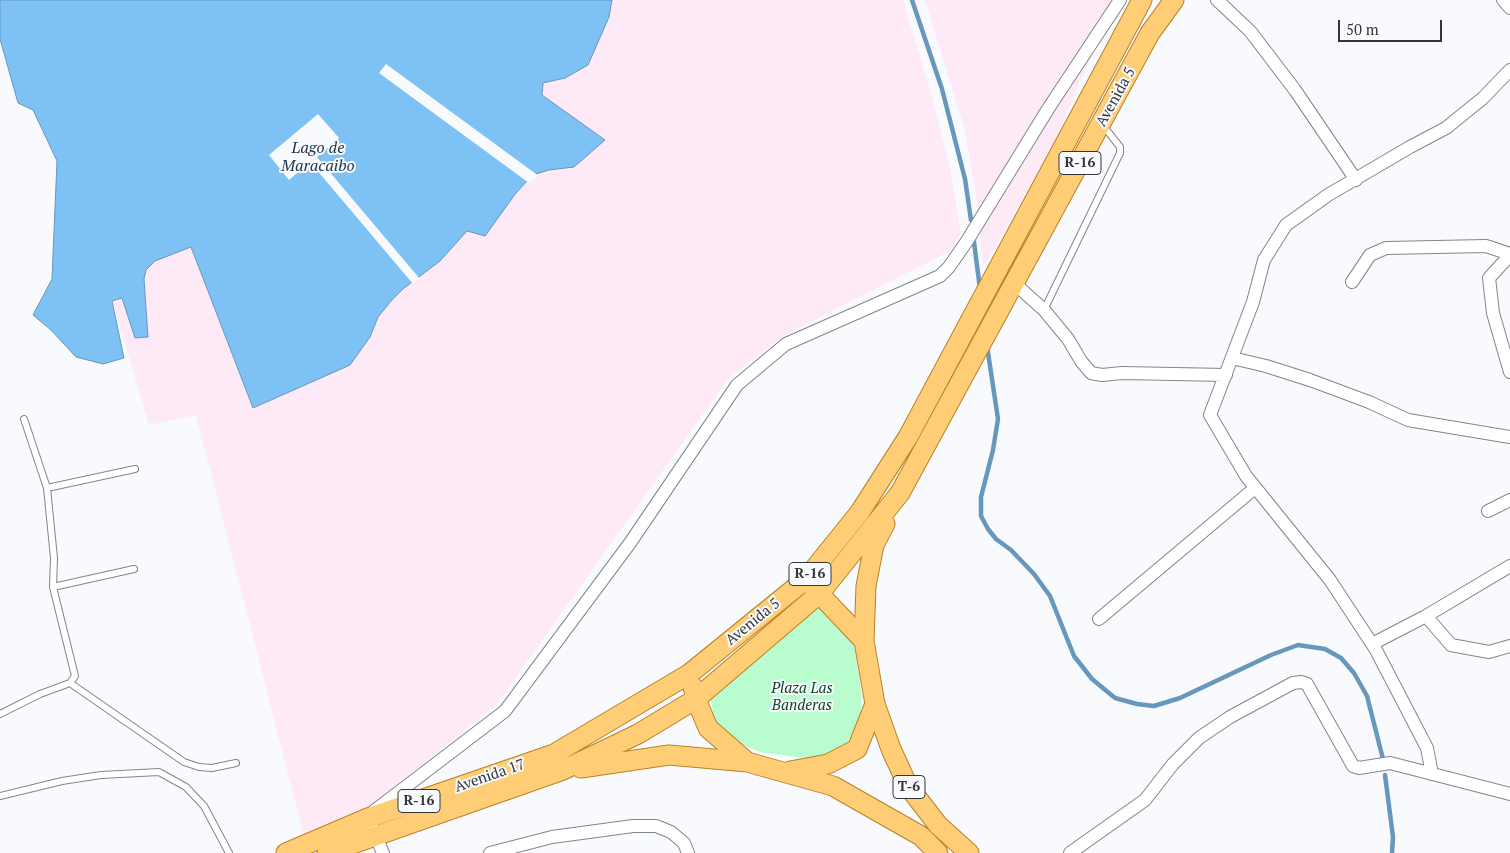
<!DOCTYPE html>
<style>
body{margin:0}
#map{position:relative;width:1510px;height:853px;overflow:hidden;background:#f8fafe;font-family:"PT Serif",serif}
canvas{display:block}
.scale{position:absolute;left:1338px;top:20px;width:104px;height:22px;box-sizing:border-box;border:2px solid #343537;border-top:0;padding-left:6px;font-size:15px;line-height:18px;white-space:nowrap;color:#343537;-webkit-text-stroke:4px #f8fafe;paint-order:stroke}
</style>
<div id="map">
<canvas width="1510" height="853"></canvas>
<div class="scale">50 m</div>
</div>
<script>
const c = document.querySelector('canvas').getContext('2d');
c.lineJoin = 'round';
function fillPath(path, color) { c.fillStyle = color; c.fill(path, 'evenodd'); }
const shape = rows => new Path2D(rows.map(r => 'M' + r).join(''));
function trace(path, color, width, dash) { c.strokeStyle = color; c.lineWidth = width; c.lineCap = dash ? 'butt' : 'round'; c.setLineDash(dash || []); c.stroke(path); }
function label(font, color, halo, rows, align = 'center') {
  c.font = font + ' "PT Serif",serif'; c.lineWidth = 4; c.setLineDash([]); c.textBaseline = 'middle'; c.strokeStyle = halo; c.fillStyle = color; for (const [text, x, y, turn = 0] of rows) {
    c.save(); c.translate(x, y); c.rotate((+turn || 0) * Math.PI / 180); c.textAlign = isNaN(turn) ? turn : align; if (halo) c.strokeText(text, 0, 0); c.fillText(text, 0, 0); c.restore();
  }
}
fillPath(shape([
 [612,0,903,0,931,93,950,168,961,233,950,251,785,335,728,379,496,705,352,820,304,836,196,415,149,425,112,300,122,298,135,338,146,270,155,261,191,247,253,408,370,337,378,317,391,301,403,289,440,261,467,231,516,193,527,181,536,174,549,170,574,166,605,140,542,95,543,83,565,78,609,17],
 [925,0,1115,0,1053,145,983,268,975,187,965,131]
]), '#fee9f7');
fillPath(shape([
 [820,604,849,637,854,646,861,688,861,716,845,747,819,760,760,752,732,740,714,721,711,699]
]), '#b9fdcf');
const water = shape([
 [0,0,612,0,609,17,588,65,565,78,543,83,542,95,605,140,574,167,549,170,536,174,527,181,516,193,485,236,467,231,440,261,403,289,391,301,378,317,370,337,350,365,253,408,191,247,155,261,146,270,144,279,148,337,135,338,122,298,112,301,124,358,103,364,76,357,51,330,33,315,52,279,57,161,33,110,18,103,0,39,0,0]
]);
fillPath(water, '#7dc1f5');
trace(water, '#6797bc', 1);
fillPath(shape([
 [386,64,536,174,539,176,529,183,379,73],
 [318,114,339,138,317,157,420,279,413,284,310,162,289,180,269,155]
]), '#f8fafe');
trace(shape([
 [912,0,942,89,965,179,971,220],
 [974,242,980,289],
 [987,346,998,419,993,450,981,497,981,516,988,529,996,539,1011,550,1034,574,1050,596,1074,656,1092,679,1115,698,1137,704,1154,706,1180,698,1271,655,1298,645,1325,649,1341,658,1354,673,1367,696,1383,759],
 [1385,775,1393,837,1392,853]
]), '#6797bc', 4.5);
const lane = shape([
 [1044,310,1120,153,1120,147,1102,124],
 [47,488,135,469],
 [53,587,134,569],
 [70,683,184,762,199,767,212,768,236,763],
 [0,714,40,694,70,683,75,676,53,587,54,558,47,488,24,419],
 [0,796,62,781,101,775,159,772,186,787,204,806,229,853]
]);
const street = shape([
 [1217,0,1250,31,1295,90,1356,180],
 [1503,0,1510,8],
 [1510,255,1489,278,1493,313,1510,372],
 [1352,282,1370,255,1386,248,1486,246,1510,254],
 [1014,283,1044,310,1068,339,1081,361,1091,373,1102,375,1122,373,1226,375],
 [1232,358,1266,366,1310,380,1369,402,1408,420,1510,437],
 [1488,511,1510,500],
 [1426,616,1510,566],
 [1099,619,1255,488],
 [1372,644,1426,616,1451,645,1489,652,1510,646],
 [1432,774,1427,748,1376,650,1330,580,1246,476,1210,415,1253,302,1264,260,1286,225,1328,195,1410,147,1446,128,1483,98,1510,70],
 [383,853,368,818,374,811,505,711,630,543,737,385,786,344,940,276,949,267,967,241,1048,109,1120,0],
 [490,853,552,837,633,826,656,826,671,832,684,843,688,853],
 [1070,853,1145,800,1173,764,1199,738,1230,717,1293,683,1301,682,1307,684,1353,766,1359,768,1390,763,1510,794]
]);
const primary = shape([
 [885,524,874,545,866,586,864,641,875,704,891,749,908,786,938,825,969,853],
 [812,586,864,641],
 [693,687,696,699,708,728,747,762],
 [581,768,669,755,747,762,833,786,921,836,938,853],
 [790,771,828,764,857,749,875,704],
 [286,853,368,818,554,754,689,674,806,579,860,512,908,437,1142,0],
 [327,853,563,770,638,734,696,699,820,593,900,493,1150,33,1174,0]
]);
trace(lane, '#828589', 8);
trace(street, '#828589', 14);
trace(primary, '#b88224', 21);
trace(lane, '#fff', 6);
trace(street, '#fff', 12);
trace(primary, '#ffcd75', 19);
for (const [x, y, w] of [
 [1080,163,42],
 [810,574,42],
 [909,787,32],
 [419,801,42]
]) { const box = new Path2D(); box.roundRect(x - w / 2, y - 11.5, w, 23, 4); c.fillStyle = '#f8fafe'; c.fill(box); trace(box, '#343537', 1); }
label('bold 14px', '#343537', null, [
 ["R-16",1080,163],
 ["R-16",810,574],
 ["T-6",909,787],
 ["R-16",419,801]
]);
label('15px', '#343537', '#f8fafe', [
 ["Avenida 5",1116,97,-61],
 ["Avenida 5",753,622,-39],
 ["Avenida 17",490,776,-19]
]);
label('italic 15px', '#0c4627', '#f8fafe', [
 ["Plaza Las",802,689],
 ["Banderas",802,706]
]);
label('italic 16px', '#17354a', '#f8fafe', [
 ["Lago de",318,148],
 ["Maracaibo",318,166]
]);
</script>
